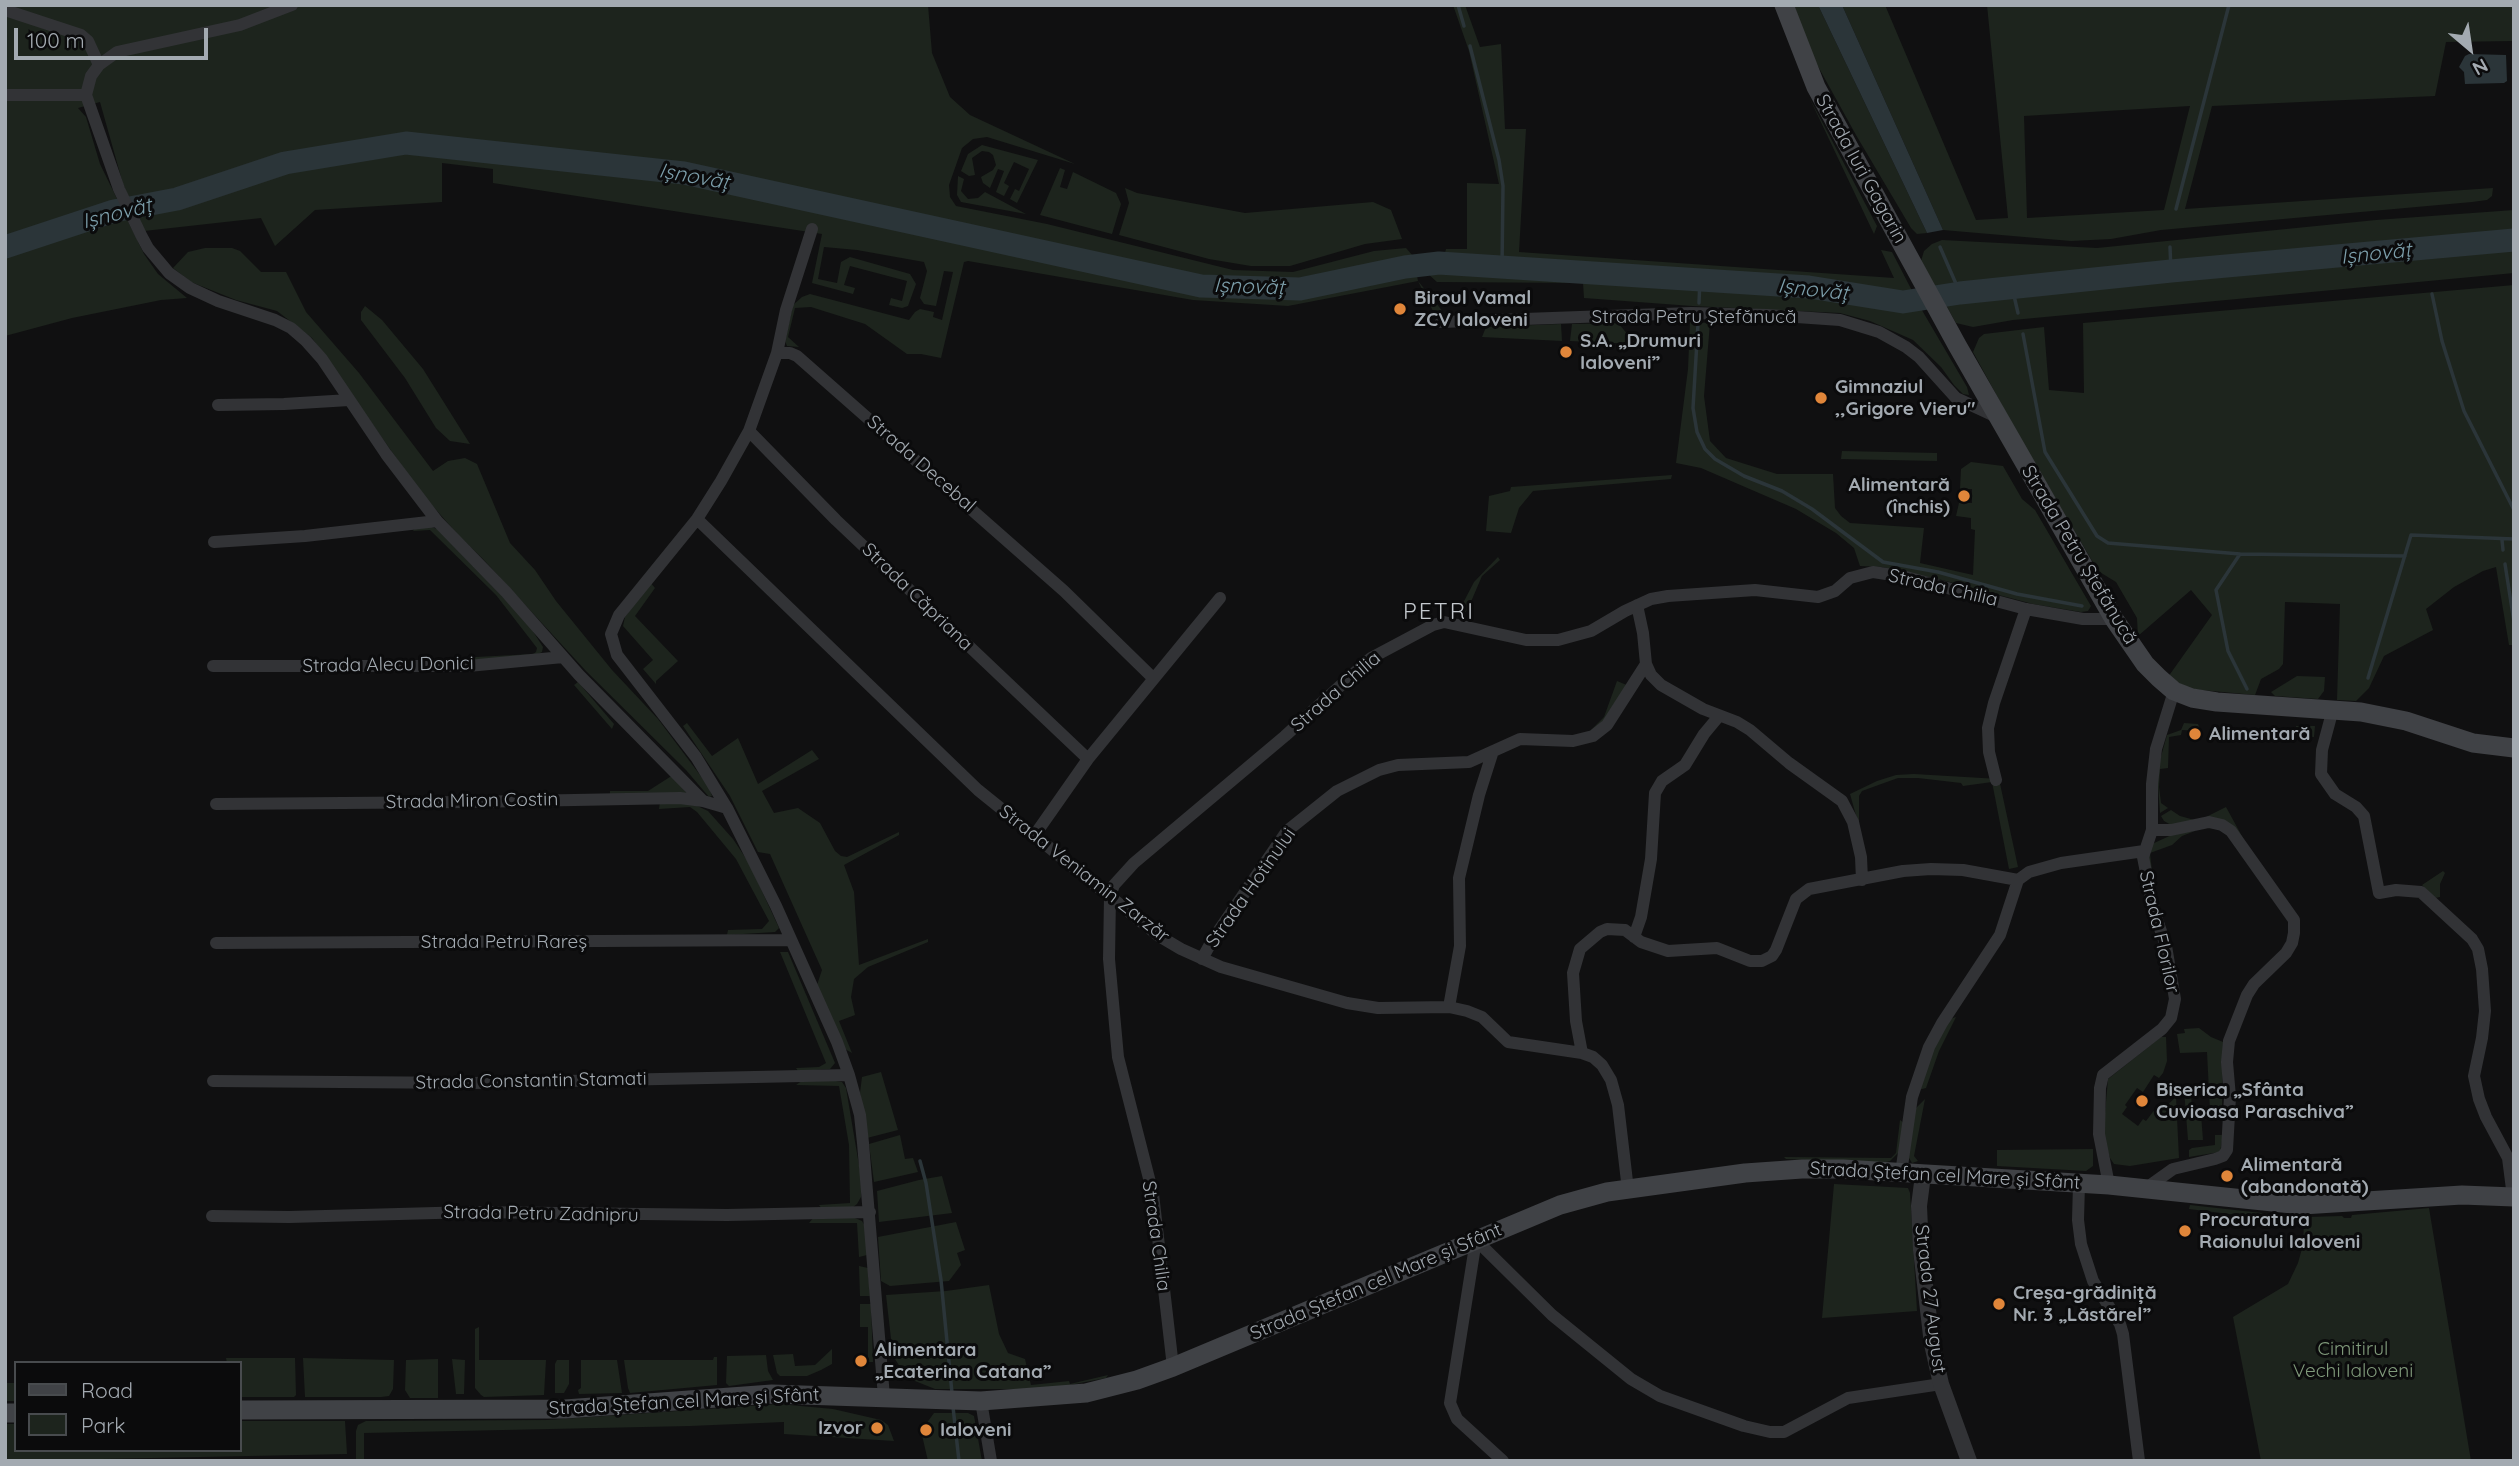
<!DOCTYPE html>
<meta charset="utf-8">
<style>
body{margin:0}
#map{position:relative;width:2519px;height:1466px;overflow:hidden;background:#101011;font-family:Quicksand,sans-serif}
canvas{display:block}
.frame{position:absolute;inset:0;border:7px solid #a3aab1;pointer-events:none}
.legend{position:absolute;left:14px;top:1361px;width:228px;height:91px;box-sizing:border-box;background:#0b0b0c;border:2px solid #484b4e;margin:0;padding:9px 12px;list-style:none;font-size:21px;color:#a3aab1}
.legend li{display:flex;align-items:center;gap:14px;height:35px}
.legend b{width:35px;border:2px solid #484b4e}
.north{position:absolute;left:2435px;top:14px;width:70px;height:70px;-webkit-text-stroke:5px #0b0b0c;paint-order:stroke;rotate:151deg;font-size:19px;font-weight:700;line-height:28px;text-align:center;color:#a3aab1}
.north::after{content:'';display:block;margin:auto;width:24px;height:32px;background:#a3aab1;clip-path:polygon(50% 0,100% 100%,50% 72%,0 100%)}
.scale{position:absolute;left:14px;top:28px;width:194px;height:32px;box-sizing:border-box;border:4px solid #a3aab1;border-top:0;padding-left:9px;font-size:21px;line-height:24px;white-space:nowrap;color:#a3aab1;-webkit-text-stroke:5px #0b0b0c;paint-order:stroke}
</style>
<div id="map">
<canvas width="2519" height="1466"></canvas>
<div class="frame"></div>
<ul class="legend">
<li><b style="height:9px;background:#404246"></b>Road</li>
<li><b style="height:19px;background:#1d241d"></b>Park</li>
</ul>
<div class="north">N</div>
<div class="scale">100 m</div>
</div>
<script>
const c = document.querySelector('canvas').getContext('2d');
c.lineJoin = 'round';
function fillPath(path, color) { c.fillStyle = color; c.fill(path, 'evenodd'); }
const shape = rows => new Path2D(rows.map(r => 'M' + r).join(''));
function trace(path, color, width, dash) { c.strokeStyle = color; c.lineWidth = width; c.lineCap = dash ? 'butt' : 'round'; c.setLineDash(dash || []); c.stroke(path); }
function label(font, color, halo, rows, align = 'center') {
  c.font = font + ' Quicksand,sans-serif'; c.lineWidth = 6; c.setLineDash([]); c.textBaseline = 'middle'; c.strokeStyle = halo; c.fillStyle = color; for (const [text, x, y, turn = 0] of rows) {
    c.save(); c.translate(x, y); c.rotate((+turn || 0) * Math.PI / 180); c.textAlign = isNaN(turn) ? turn : align; if (halo) c.strokeText(text, 0, 0); c.fillText(text, 0, 0); c.restore();
  }
}
fillPath(shape([
 [5,5,928,5,932,53,950,97,970,115,1075,164,987,137,973,139,962,148,949,185,950,197,956,206,1047,224,1233,270,1293,272,1374,251,1406,248,1413,256,1418,281,1444,313,1434,313,1418,281,1288,306,1193,300,968,261,964,262,941,358,921,354,907,354,865,324,811,307,795,308,788,337,799,347,787,346,785,341,793,305,802,297,810,294,909,320,915,312,920,309,934,312,933,317,942,320,953,272,944,271,936,306,924,304,920,298,927,271,924,262,857,250,824,247,818,279,837,283,841,262,850,257,910,274,916,284,908,306,902,308,889,305,891,298,902,301,907,281,850,266,844,285,855,288,853,294,812,283,822,234,493,183,493,169,442,163,442,202,315,210,275,246,261,218,144,231,123,184,100,102,78,108,86,117,100,164,144,254,158,274,187,298,161,300,72,318,5,336],
 [1453,5,1465,5,1480,47,1501,44,1505,129,1526,129,1519,252,1894,278,1881,250,1892,252,1923,312,1967,387,1969,395,1963,394,1954,385,1941,367,1913,340,1870,321,1840,313,1692,306,1584,298,1583,283,1437,282,1427,273,1424,253,1445,253,1446,249,1467,249,1467,183,1499,184,1469,51],
 [1794,5,1818,5,1927,233,1917,234,1911,228,1856,135,1809,50],
 [1842,5,1885,5,1976,220,2008,218,1987,5,2514,5,2514,41,2446,42,2435,96,2212,106,2185,209,2493,188,2492,196,2487,200,2472,202,2161,230,2111,239,2071,241,1943,230],
 [2190,106,2164,210,2027,218,2024,116],
 [1809,97,1877,226,1874,234],
 [982,145,1038,160,1017,203,1010,199,1015,189,1019,191,1029,169,1014,162,1004,183,1009,186,1004,196,996,192,1004,171,998,169,990,188,983,183,981,177,993,170,996,165,993,155,989,152,982,151,972,158,975,175,969,176,961,171,968,154],
 [1060,168,1065,170,1060,187,1067,189,1073,172,1116,193,1121,204,1112,234,1040,215],
 [958,176,964,179,961,191,968,199,978,198,985,192,1026,214,961,202,957,195],
 [1125,188,1137,193,1245,213,1373,202,1391,210,1402,239,1365,244,1290,266,1251,266,1209,259,1119,235,1129,203],
 [2514,210,2514,273,2013,320,1973,327,1956,323,1921,261,1924,251,1932,244,1942,240,2097,248,2376,220],
 [205,248,232,248,240,251,261,272,286,272,306,312,359,373,433,471,448,461,465,458,477,464,510,543,535,570,556,601,612,670,658,719,709,787,712,796,709,797,686,770,586,671,482,558,459,536,418,489,312,338,277,311,236,300,191,282,173,268,188,252],
 [2514,285,2514,645,2509,645,2496,567,2483,571,2454,587,2426,609,2433,630,2384,656,2369,688,2356,701,2337,700,2340,604,2285,602,2283,664,2279,669,2261,679,2255,695,2190,689,2168,677,2212,615,2191,590,2138,636,2137,618,2116,582,2098,571,2015,429,1973,352,1979,338,1984,334,2044,327,2049,390,2084,393,2083,323],
 [365,306,382,320,423,369,470,444,450,441,436,428,405,378,361,320,361,312],
 [1690,322,1710,323,1704,396,1710,441,1726,458,1777,474,1833,474,1835,508,1841,516,1850,523,1924,528,1920,563,1973,575,1975,530,1971,529,1971,518,1956,516,1959,503,1972,503,1972,489,1960,489,1961,469,1971,462,2003,466,2022,499,2035,510,2091,606,2088,611,2081,612,2033,604,1942,580,1882,567,1860,566,1854,548,1836,533,1796,509,1701,468,1676,463,1688,369],
 [1618,323,1636,344,1570,341,1572,324],
 [1561,324,1562,341,1482,337,1486,327],
 [1842,451,1937,453,1937,461,1841,459],
 [1672,475,1671,479,1533,491,1519,508,1511,533,1486,531,1489,496,1510,491,1511,487],
 [429,526,437,529,527,622,543,647,542,652,534,656,456,661,438,659,533,654,536,652,537,648,496,595,430,530,413,531,416,527],
 [1498,557,1500,560,1482,576,1467,611,1460,615,1461,607,1474,582],
 [649,581,655,588,635,616,678,661,656,681,656,684,643,669,653,660,623,626,625,617],
 [2297,676,2325,677,2324,691,2318,699,2275,696,2271,692],
 [1617,681,1629,686,1597,729,1589,732,1604,717],
 [578,682,614,724,612,729,574,685],
 [687,723,712,756,738,738,758,784,812,750,819,759,762,791,774,813,798,808,820,823,835,851,841,856,847,857,899,832,899,835,844,865,854,892,859,965,928,939,928,942,868,967,854,979,851,997,855,1015,839,1021,852,1053,845,1049,817,985,822,970,770,854,758,852,730,796,683,726],
 [2184,723,2198,724,2201,731,2182,730,2181,735,2169,737,2168,768,2160,769,2159,787,2161,803,2168,808,2160,813,2157,771,2167,735,2181,730],
 [2296,726,2315,726,2314,737,2296,736],
 [1914,774,1999,779,2018,867,2009,869,1992,782,1963,786,1961,783,1918,778,1898,778,1884,783,1862,791,1859,796,1859,826,1850,794,1877,781,1896,775],
 [673,775,688,795,610,795,610,791,648,791],
 [660,802,691,803,708,811,733,839,749,863,779,928,775,932,727,935,728,930,762,929,769,921,736,859,697,812,690,807,659,809],
 [2226,807,2249,849,2225,823,2173,826,2164,821,2161,816,2171,810,2180,816,2198,821],
 [2195,831,2182,836,2172,845,2150,853,2154,889,2163,916,2161,916,2147,861,2152,844,2176,833],
 [2443,871,2445,873,2440,884,2440,897,2435,898,2422,885],
 [780,952,788,952,835,1063,830,1069,798,1071,796,1068,819,1067,826,1063],
 [1956,1017,1939,1051,1926,1088,1918,1090,1923,1073,1947,1020],
 [2199,1028,2211,1037,2223,1042,2222,1111,2210,1111,2207,1052,2180,1053,2177,1034,2185,1033,2184,1029],
 [2161,1037,2166,1037,2167,1061,2163,1073,2159,1078,2154,1075,2143,1092,2137,1088,2125,1105,2127,1107,2122,1114,2138,1126,2143,1119,2146,1121,2159,1104,2165,1107,2176,1097,2179,1158,2130,1166,2114,1164,2110,1158,2103,1136,2108,1079],
 [881,1072,898,1130,867,1138,860,1093,862,1077],
 [803,1080,830,1080,842,1082,846,1088,861,1177,861,1197,857,1204,852,1208,822,1209,819,1205,850,1203,849,1145,839,1086,796,1085],
 [2184,1090,2191,1090,2192,1114,2201,1114,2203,1140,2188,1140],
 [1925,1099,1914,1156,1918,1161,1912,1163,1908,1156,1915,1109],
 [1900,1120,1904,1123,1899,1152,1890,1161,1882,1163,1786,1159,1784,1157,1891,1158,1896,1153],
 [900,1135,905,1159,913,1158,918,1172,874,1182,869,1144],
 [2215,1135,2223,1135,2220,1152,2189,1157,2189,1150,2192,1148,2215,1145],
 [2093,1149,2093,1166,2086,1171,1997,1166,1997,1150],
 [942,1176,952,1213,879,1222,877,1191,919,1180],
 [1834,1184,1908,1188,1910,1193,1917,1311,1822,1318],
 [2190,1205,2271,1214,2270,1219,2189,1209],
 [2429,1208,2471,1461,2261,1461,2233,1317,2288,1284,2298,1263,2303,1245,2304,1222,2279,1220,2279,1215,2307,1217,2342,1216,2344,1218,2351,1218,2352,1215],
 [814,1217,855,1218,862,1221,865,1226,867,1255,859,1257,857,1223,809,1223],
 [956,1222,965,1250,957,1253,961,1265,949,1281,890,1286,881,1281,878,1237],
 [859,1266,868,1268,870,1296,860,1296],
 [989,1285,999,1334,1008,1353,1025,1359,1031,1385,1069,1381,1070,1384,1108,1375,1106,1378,1049,1389,935,1389,915,1381,902,1370,893,1356,886,1295,946,1291],
 [860,1304,871,1304,873,1362,868,1362,868,1327,860,1327],
 [479,1327,479,1360,546,1360,544,1395,484,1397,481,1395,475,1388,475,1329],
 [832,1349,832,1364,821,1370,807,1376,780,1376,777,1373,773,1355,793,1354,795,1366,815,1365],
 [766,1355,768,1371,773,1380,729,1386,726,1383,727,1356],
 [714,1357,717,1357,717,1385,630,1393,628,1388,624,1360,713,1360],
 [226,1358,295,1358,296,1395,294,1397,240,1397,240,1363,227,1363],
 [303,1358,394,1360,393,1389,389,1396,381,1397,305,1397],
 [438,1359,438,1398,410,1398,405,1390,406,1360],
 [452,1359,465,1360,464,1394,456,1394],
 [557,1360,569,1360,569,1384,564,1393,555,1393,555,1364],
 [581,1360,617,1360,622,1393,579,1394,578,1390,581,1388],
 [5,1383,16,1383,16,1401,5,1401],
 [779,1404,833,1409,881,1420,888,1425,894,1441,784,1434,784,1422,690,1426,364,1433,364,1461,356,1461,356,1431,358,1425,366,1421,547,1420],
 [934,1413,968,1413,974,1416,982,1461,928,1461,921,1431],
 [240,1421,345,1421,347,1454,5,1461,5,1424,16,1424,16,1450,240,1450]
]), '#1d241d');
fillPath(shape([
 [1818,5,1842,5,1943,230,1927,233],
 [2469,54,2506,55,2507,81,2504,83,2465,84,2464,72,2459,67,2465,56]
]), '#2b3539');
trace(shape([
 [1458,5,1464,26],
 [1470,46,1499,160,1503,186,1502,268],
 [2176,209,2229,5],
 [1940,247,1960,293],
 [2170,247,2171,271],
 [2012,287,2018,313],
 [2432,294,2442,341,2464,411,2514,510],
 [1699,303,1700,279],
 [1698,324,1693,408,1697,432,1705,449,1715,459,1744,476,1782,491,1812,509,1883,562,1938,572,2017,594,2082,606],
 [2023,334,2045,452,2097,536,2108,543,2240,554],
 [2502,540,2503,550],
 [2505,564,2514,622],
 [2368,678,2411,535,2514,539],
 [2247,689,2228,651,2216,590,2240,554,2405,556],
 [920,1161,926,1183,941,1280,952,1393],
 [953,1407,959,1461]
]), '#2b3539', 3.5);
trace(shape([
 [5,247,114,211,177,199,285,163,406,143,684,173,1201,286,1300,289,1405,267,1439,263,1809,287,1903,302,1960,293,2171,271,2514,240]
]), '#2b3539', 23);
trace(shape([
 [292,5,240,25,117,52,99,65,91,76,86,95,119,189,141,235,148,248,169,273,190,288,218,301,275,320,291,328,306,341,322,359,386,454,437,521,506,592,579,675,703,801],
 [5,10,81,35,88,41,99,65],
 [5,95,86,95],
 [812,229,786,310,777,353,749,431,721,481,697,519,619,615,611,634,617,655,696,757,727,808,776,906,837,1042,849,1075,860,1115,863,1143,884,1397],
 [1441,322,1691,313,1768,315,1840,320,1879,332,1906,347,1919,357,1956,398,1999,418],
 [777,353,790,353,797,356,1064,591,1153,678],
 [218,405,284,404,349,400],
 [749,431,836,520,1088,759],
 [697,519,978,790,1159,936,1181,949,1221,967,1347,1003,1378,1008,1449,1007,1467,1011,1482,1017,1508,1042,1582,1053,1576,1021,1573,973,1580,949,1600,932,1607,929,1625,930,1641,942,1668,951,1717,948,1750,961,1762,961,1772,956,1776,950,1796,899,1809,889,1903,871,1931,869,1963,870,2018,880],
 [214,542,305,536,437,521],
 [1637,605,1643,633,1646,664,1651,675,1661,685,1703,709,1737,722,1750,730,1789,763,1842,801,1853,822,1861,857,1862,880],
 [213,666,468,666,563,657],
 [2333,709,2322,750,2321,774,2335,794,2356,807,2364,816,2379,893,2396,890,2421,892,2472,939,2478,949,2482,969,2485,1011,2482,1038,2474,1076,2479,1099,2486,1117,2508,1158,2513,1197],
 [1996,780,1989,752,1988,728,1994,703,2026,609],
 [216,804,469,802,680,798,703,801,727,808],
 [1034,836,1088,759,1220,598],
 [1634,937,1641,917,1651,859,1655,793,1662,781,1685,765,1704,734,1719,716],
 [216,943,791,940],
 [1202,959,1213,939,1287,831,1337,791,1379,770,1398,765,1469,762,1520,739,1573,741,1593,736,1607,725,1646,664],
 [1449,1007,1460,946,1459,878,1479,795,1493,751],
 [1582,1053,1593,1057,1602,1065,1611,1080,1618,1105,1628,1190],
 [213,1081,472,1083,849,1075],
 [1901,1173,1912,1097,1929,1047,1942,1023,2000,935,2018,880,2029,872,2061,863,2144,851],
 [2079,1184,2078,1220,2081,1244,2093,1281,2120,1324,2123,1334,2139,1461],
 [2109,1185,2099,1134,2100,1088,2103,1075,2162,1029,2171,1018,2175,999,2166,946,2153,908,2143,857,2152,830,2152,784,2156,749,2174,691],
 [2145,1189,2173,1169,2215,1159,2223,1156,2227,1150,2230,1097,2227,1062,2229,1041,2247,995,2254,984,2286,953,2292,943,2294,933,2294,920,2231,831,2222,825,2209,822,2171,830,2152,830],
 [212,1216,289,1217,472,1212,727,1215,870,1212],
 [1476,1240,1552,1315,1631,1379,1660,1396,1744,1426,1770,1432,1784,1432,1848,1398,1941,1384],
 [1476,1240,1450,1403,1457,1419,1503,1461],
 [1173,1367,1153,1194,1118,1057,1109,959,1110,896,1114,885,1134,863,1285,736,1371,658,1433,625,1444,622,1526,640,1558,640,1591,631,1625,611,1651,599,1668,596,1755,590,1818,597,1835,591,1850,578,1873,572,1906,577,2026,609,2083,619,2114,619],
 [981,1401,991,1461]
]), '#323336', 12);
trace(shape([
 [1923,1175,1919,1206,1921,1250,1932,1344,1941,1384,1969,1461]
]), '#323336', 16);
trace(shape([
 [1784,5,1816,87,1957,345,2114,619,2145,664,2159,678,2174,691,2192,698,2217,702,2361,712,2406,721,2473,743,2514,748],
 [240,1410,565,1409,772,1394,981,1401,1086,1393,1137,1380,1173,1367,1560,1205,1607,1192,1745,1173,1802,1169,1843,1169,2109,1185,2302,1205,2462,1195,2514,1197],
 [5,1413,16,1413]
]), '#404246', 19);
for (const [x, y, r, color] of [
 [1400,309,7,"#e0863a"],
 [1566,352,7,"#e0863a"],
 [1821,398,7,"#e0863a"],
 [1964,496,7,"#e0863a"],
 [2195,734,7,"#e0863a"],
 [2142,1101,7,"#e0863a"],
 [2227,1176,7,"#e0863a"],
 [2185,1231,7,"#e0863a"],
 [1999,1304,7,"#e0863a"],
 [861,1361,7,"#e0863a"],
 [877,1428,7,"#e0863a"],
 [926,1430,7,"#e0863a"]
]) { const dot = new Path2D(); dot.arc(x, y, r, 0, 2 * Math.PI); c.fillStyle = color; c.fill(dot); trace(dot, '#0b0b0c', 2.5); }
label('19px', '#a3aab1', '#0b0b0c', [
 ["Strada Iuri Gagarin",1861,169,61],
 ["Strada Petru Ştefănucă",1694,317],
 ["Strada Decebal",921,464,41],
 ["Strada Petru Ștefănucă",2079,555,59],
 ["Strada Chilia",1943,588,13],
 ["Strada Căpriana",917,597,44],
 ["Strada Alecu Donici",388,665,-1],
 ["Strada Chilia",1336,692,-41],
 ["Strada Miron Costin",472,801,-1],
 ["Strada Veniamin Zarzăr",1084,874,38],
 ["Strada Hotinului",1251,888,-55],
 ["Strada Florilor",2159,932,77],
 ["Strada Petru Rareș",504,942],
 ["Strada Constantin Stamati",531,1081,-1],
 ["Strada Ștefan cel Mare și Sfânt",1945,1176,3],
 ["Strada Petru Zadnipru",541,1214,1],
 ["Strada Chilia",1156,1236,82],
 ["Strada Ștefan cel Mare și Sfânt",1376,1282,-23],
 ["Strada 27 August",1930,1299,83],
 ["Strada Ștefan cel Mare și Sfânt",684,1402,-3]
]);
label('bold 19px', '#a3aab1', '#0b0b0c', [
 ["Biroul Vamal",1414,298],
 ["ZCV Ialoveni",1414,320],
 ["S.A. „Drumuri",1580,341],
 ["Ialoveni”",1580,363],
 ["Gimnaziul",1835,387],
 [",,Grigore Vieru\"",1835,409],
 ["Alimentară",1950,485,"right"],
 ["(închis)",1950,507,"right"],
 ["Alimentară",2209,734],
 ["Biserica „Sfânta",2156,1090],
 ["Cuvioasa Paraschiva”",2156,1112],
 ["Alimentară",2241,1165],
 ["(abandonată)",2241,1187],
 ["Procuratura",2199,1220],
 ["Raionului Ialoveni",2199,1242],
 ["Creșa-grădiniță",2013,1293],
 ["Nr. 3 „Lăstărel”",2013,1315],
 ["Alimentara",875,1350],
 ["„Ecaterina Catana”",875,1372],
 ["Izvor",863,1428,"right"],
 ["Ialoveni",940,1430]
], 'left');
label('19px', '#809a7b', '#0b0b0c', [
 ["Cimitirul",2353,1349],
 ["Vechi Ialoveni",2353,1371]
]);
label('italic 21px', '#7c9eaa', '#0b0b0c', [
 ["Ișnovăț",694,177,10],
 ["Ișnovăț",117,214,-14],
 ["Ișnovăț",2376,254,-6],
 ["Ișnovăț",1249,287,2],
 ["Ișnovăț",1813,290,6]
]);
c.letterSpacing = '2px';
label('23px', '#c3c8cd', '#0b0b0c', [
 ["PETRI",1439,612]
]);
c.letterSpacing = '0px';
</script>
